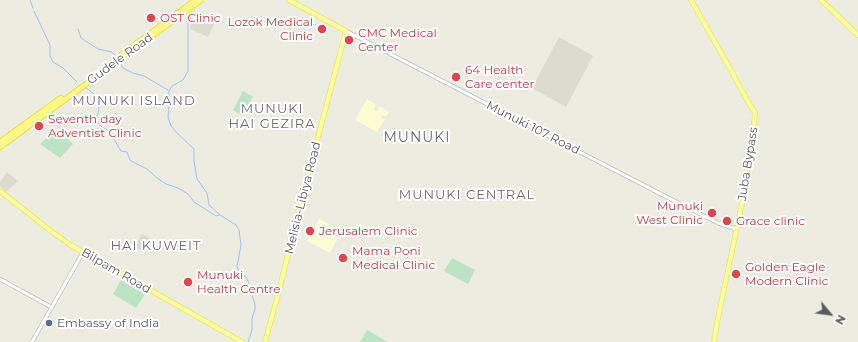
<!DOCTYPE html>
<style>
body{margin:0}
#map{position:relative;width:858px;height:342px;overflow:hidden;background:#ecece0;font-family:Montserrat,sans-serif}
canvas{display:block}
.north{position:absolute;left:810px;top:294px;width:40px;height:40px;-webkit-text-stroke:3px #fff;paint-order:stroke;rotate:119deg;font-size:11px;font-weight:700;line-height:16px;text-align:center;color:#595b61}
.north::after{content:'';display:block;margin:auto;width:14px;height:18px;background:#595b61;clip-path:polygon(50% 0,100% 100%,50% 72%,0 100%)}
</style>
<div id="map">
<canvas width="858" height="342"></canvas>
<div class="north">N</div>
</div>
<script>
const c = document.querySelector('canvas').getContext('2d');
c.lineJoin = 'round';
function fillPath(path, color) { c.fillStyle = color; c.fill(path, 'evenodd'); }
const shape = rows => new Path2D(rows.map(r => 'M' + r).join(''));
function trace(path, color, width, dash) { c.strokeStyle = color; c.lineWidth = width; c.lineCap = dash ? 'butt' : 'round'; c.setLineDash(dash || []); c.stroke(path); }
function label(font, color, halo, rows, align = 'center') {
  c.font = font + ' Montserrat,sans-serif'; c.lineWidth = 4; c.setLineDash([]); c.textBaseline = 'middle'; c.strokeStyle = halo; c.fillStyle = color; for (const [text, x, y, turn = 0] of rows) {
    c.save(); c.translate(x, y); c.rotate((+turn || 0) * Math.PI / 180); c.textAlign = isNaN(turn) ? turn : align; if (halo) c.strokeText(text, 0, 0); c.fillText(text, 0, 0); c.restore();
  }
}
fillPath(shape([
 [367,99,376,104,374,110,377,111,380,106,389,112,386,117,382,115,381,117,385,119,377,132,355,120],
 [319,219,342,231,330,253,307,241]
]), '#fdfcd3');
fillPath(shape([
 [198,12,206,14,215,22,208,37,190,29,195,15],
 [559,37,593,56,566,107,532,88],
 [7,172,18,181,6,192,0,186,0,182],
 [142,234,153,240,145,253,134,247]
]), '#dcdbce');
fillPath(shape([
 [243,91,253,97,243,116,233,110],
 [55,130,63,134,73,144,60,158,40,144],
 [452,258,475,270,468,284,444,271],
 [121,280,145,294,136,308,113,294],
 [367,330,388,342,360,342]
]), '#bce4c4');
trace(shape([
 [30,0,33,8],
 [34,11,50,45,50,56,53,62,63,68,77,82],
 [188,13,188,71,183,80,172,86,169,91,169,106,168,117,171,126,177,133,194,149,194,161,197,179,207,193,209,205,220,215,236,225,239,230,241,245,237,267,239,271,246,277,248,281,255,305,255,310,252,318,252,330,248,342],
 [78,29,81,38,98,49,112,52,115,55],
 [120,63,123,68,133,73,144,76,168,90],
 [85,87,94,94,98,103,99,110,97,116,98,123,102,127,109,131,121,151,127,152,130,160,133,162,147,169,157,178,166,184,178,188,188,194,194,202,216,216,219,215]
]), '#9ec0fe', 1);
const minor = shape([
 [346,31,655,191,718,223,736,229],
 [0,279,51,307],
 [32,342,82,254]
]);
const major = shape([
 [691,0,732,72,748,102,755,113,751,150,742,203,717,323,714,342],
 [821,0,858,35],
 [0,191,47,228,69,244,242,342],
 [265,342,278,295,303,194,346,31,289,0]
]);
const highway = shape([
 [122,54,196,0],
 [0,142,61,98],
 [0,147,201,0]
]);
trace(minor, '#bbbcc2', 4.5);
trace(major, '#f0e555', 5.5);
trace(highway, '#ead302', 6);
trace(minor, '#fff', 3);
trace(major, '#fafea2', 4);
trace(highway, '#fcf787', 5);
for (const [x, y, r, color] of [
 [151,18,5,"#e0444e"],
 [322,29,5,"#e0444e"],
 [349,40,5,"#e0444e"],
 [456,77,5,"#e0444e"],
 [39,126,5,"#e0444e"],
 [712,213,5,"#e0444e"],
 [727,221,5,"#e0444e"],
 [310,231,5,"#e0444e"],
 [343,258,5,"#e0444e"],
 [736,274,5,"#e0444e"],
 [188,282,5,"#e0444e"],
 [49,323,4,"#5c6f8a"]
]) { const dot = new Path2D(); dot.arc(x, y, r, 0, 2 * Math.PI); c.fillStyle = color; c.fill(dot); trace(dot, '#fff', 1.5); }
label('12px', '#be3a42', '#fff', [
 ["OST Clinic",160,18],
 ["Lozok Medical",313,22,"right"],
 ["Clinic",313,36,"right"],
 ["CMC Medical",358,33],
 ["Center",358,47],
 ["64 Health",465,70],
 ["Care center",465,84],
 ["Seventh day",48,119],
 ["Adventist Clinic",48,133],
 ["Munuki",703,206,"right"],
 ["West Clinic",703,220,"right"],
 ["Grace clinic",736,221],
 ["Jerusalem Clinic",319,231],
 ["Mama Poni",352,251],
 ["Medical Clinic",352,265],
 ["Golden Eagle",745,267],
 ["Modern Clinic",745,281],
 ["Munuki",197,275],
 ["Health Centre",197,289]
], 'left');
label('12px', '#595b61', '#fff', [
 ["Gudele Road",120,59,-36],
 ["Munuki 107 Road",533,128,27],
 ["Juba Bypass",748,164,-81],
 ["Melisia-Libiya Road",303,198,-76],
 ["Bilpam Road",116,271,30]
]);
label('12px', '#4e5e75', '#fff', [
 ["Embassy of India",57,323]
], 'left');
c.letterSpacing = '1px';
label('13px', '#6a6c73', '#fff', [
 ["MUNUKI ISLAND",134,101],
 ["MUNUKI",272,109],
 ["HAI GEZIRA",272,124],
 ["MUNUKI CENTRAL",467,195],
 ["HAI KUWEIT",156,246]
]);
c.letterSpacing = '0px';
c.letterSpacing = '1px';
label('14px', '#6a6c73', '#fff', [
 ["MUNUKI",417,138]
]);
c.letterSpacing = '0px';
</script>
